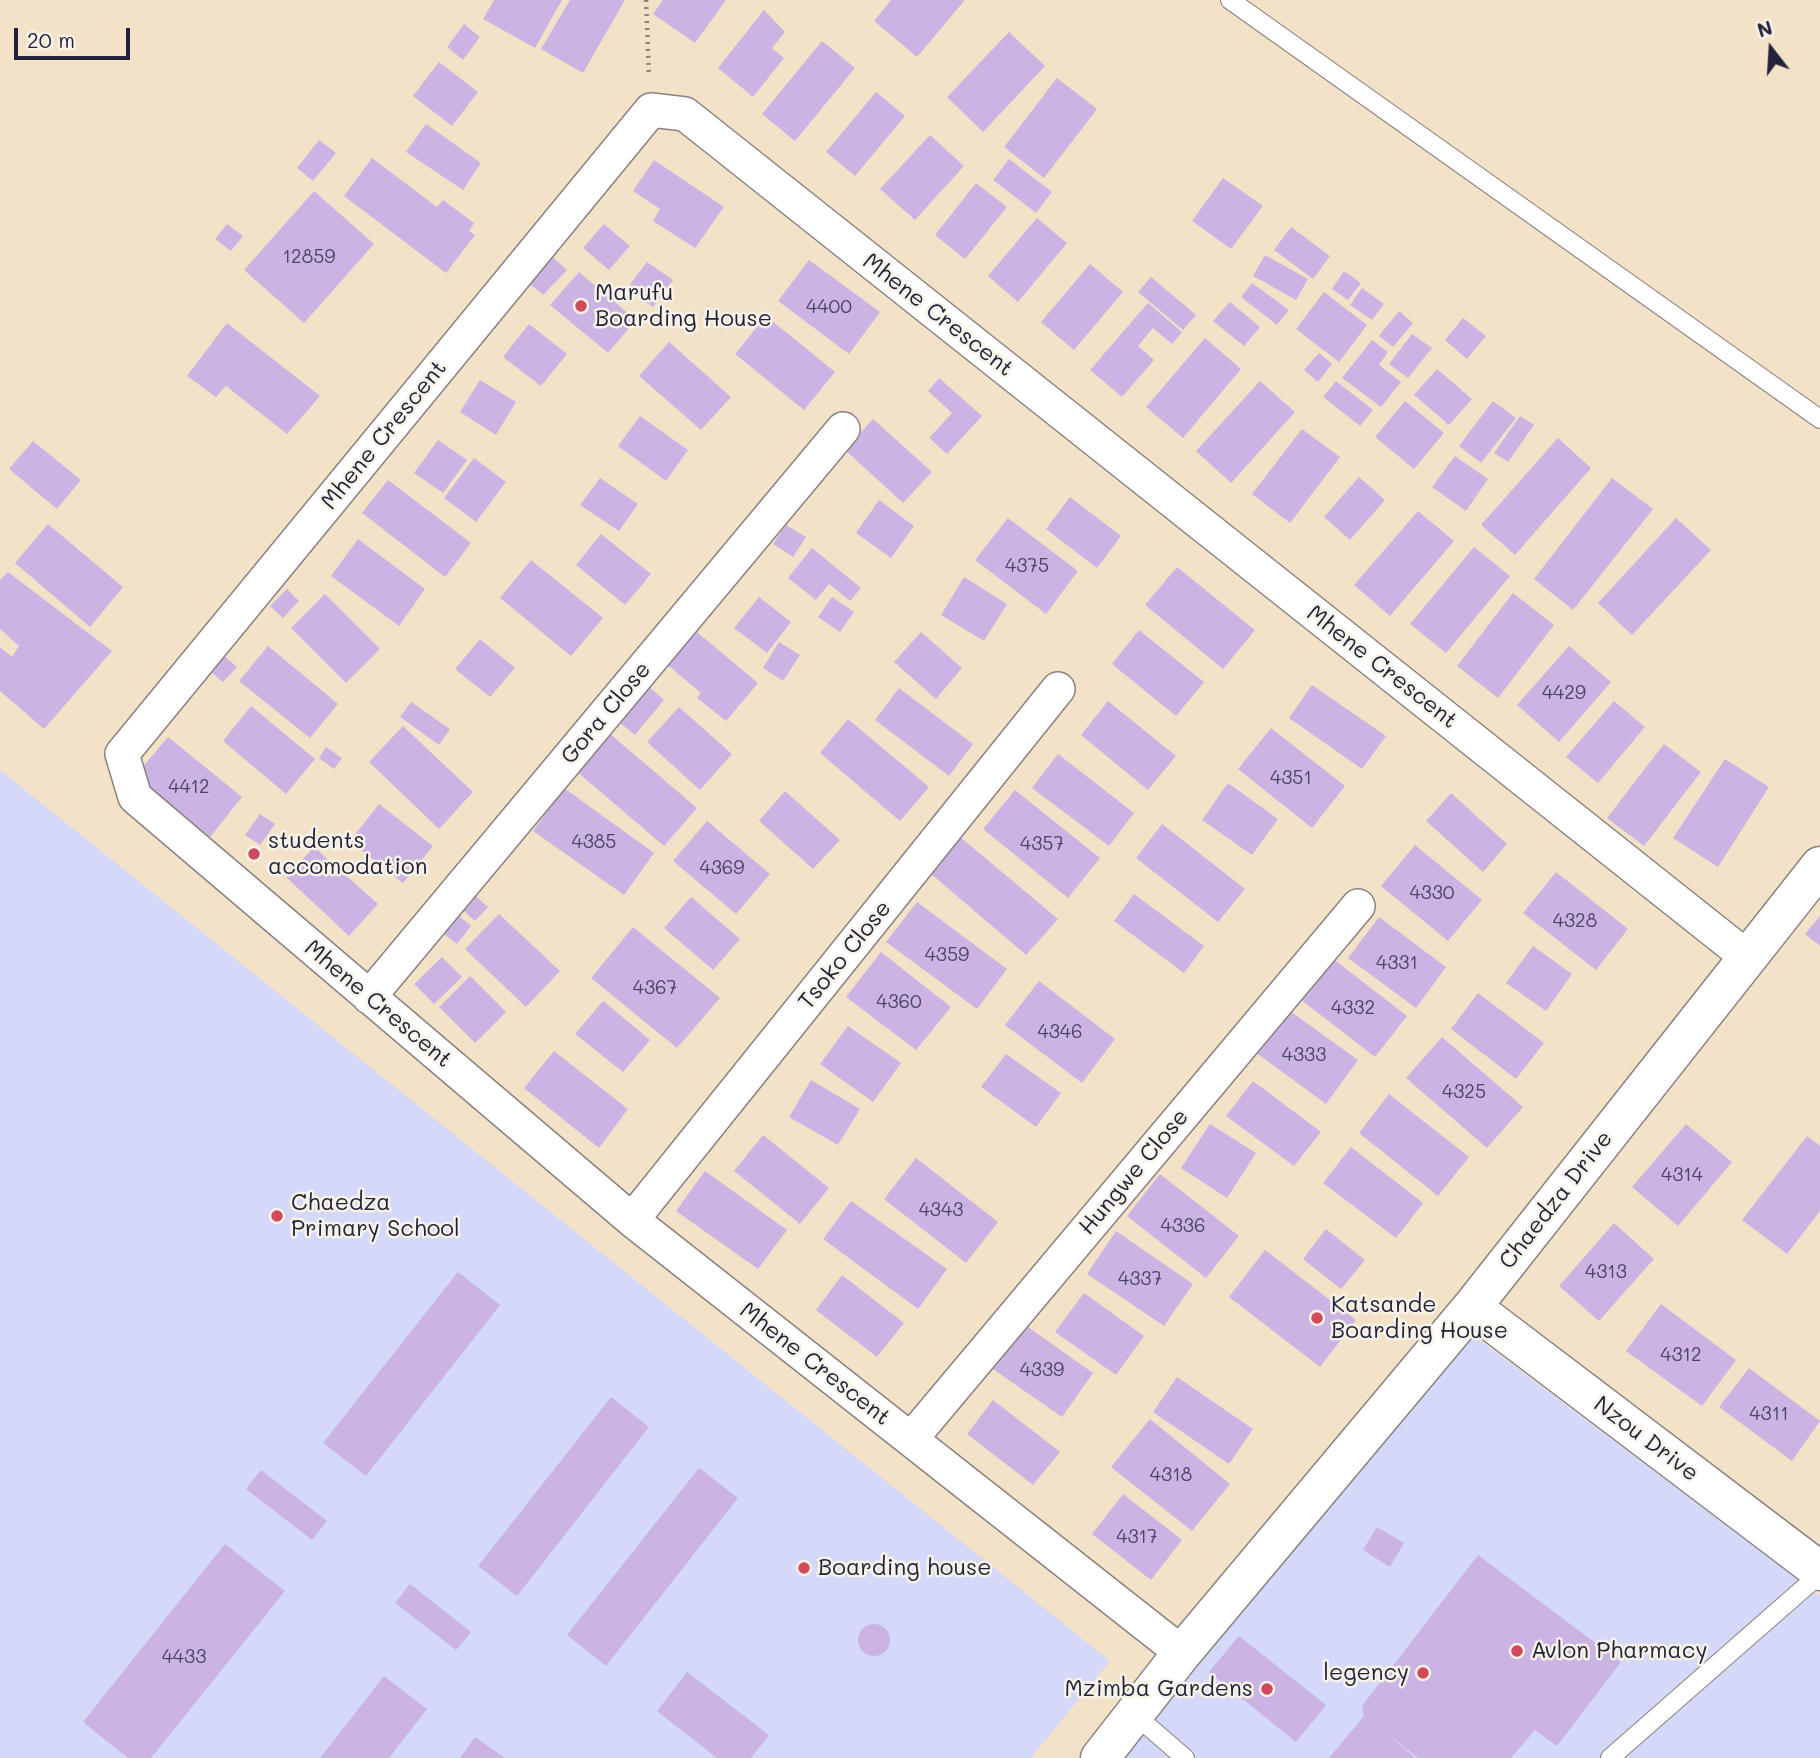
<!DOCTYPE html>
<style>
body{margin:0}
#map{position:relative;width:1820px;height:1758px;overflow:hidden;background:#f3e2c7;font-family:Mali,sans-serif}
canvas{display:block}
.north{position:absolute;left:1736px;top:14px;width:70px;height:70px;-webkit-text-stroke:5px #f7f3e8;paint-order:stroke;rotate:343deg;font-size:19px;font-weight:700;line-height:28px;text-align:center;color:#22223b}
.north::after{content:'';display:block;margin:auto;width:24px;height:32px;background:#22223b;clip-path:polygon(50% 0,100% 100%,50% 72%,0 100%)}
.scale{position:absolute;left:14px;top:28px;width:116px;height:32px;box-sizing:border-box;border:4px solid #22223b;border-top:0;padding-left:9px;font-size:21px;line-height:24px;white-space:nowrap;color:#22223b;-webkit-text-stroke:5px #f7f3e8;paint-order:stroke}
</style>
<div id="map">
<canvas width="1820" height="1758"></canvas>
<div class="north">N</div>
<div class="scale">20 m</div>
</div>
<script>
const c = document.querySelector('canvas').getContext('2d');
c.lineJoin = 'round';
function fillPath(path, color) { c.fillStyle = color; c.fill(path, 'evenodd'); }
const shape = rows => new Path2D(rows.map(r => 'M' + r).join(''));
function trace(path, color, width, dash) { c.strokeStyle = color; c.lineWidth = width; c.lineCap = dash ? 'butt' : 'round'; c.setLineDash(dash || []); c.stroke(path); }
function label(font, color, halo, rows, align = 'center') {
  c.font = font + ' Mali,sans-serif'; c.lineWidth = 5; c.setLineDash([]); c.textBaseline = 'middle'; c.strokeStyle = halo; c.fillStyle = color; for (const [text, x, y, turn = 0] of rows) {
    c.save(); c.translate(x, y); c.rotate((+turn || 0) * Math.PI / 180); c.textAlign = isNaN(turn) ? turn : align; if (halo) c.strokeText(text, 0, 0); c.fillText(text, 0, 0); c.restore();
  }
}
fillPath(shape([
 [0,770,1110,1661,1031,1758,0,1758],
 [1465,1329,1820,1596,1820,1758,1124,1758]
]), '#d4d8f9');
fillPath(shape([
 [494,0,562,0,535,48,483,19],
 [570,0,625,0,583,73,541,49],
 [663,0,726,0,695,43,653,14],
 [891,0,965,0,917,57,874,21],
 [764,10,785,32,772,48,784,58,753,97,718,68],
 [464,24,480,37,463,60,447,47],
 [1009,32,1045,66,983,132,947,97],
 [822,41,855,68,795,141,762,114],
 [439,62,478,92,452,126,413,96],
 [1057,78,1097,109,1044,178,1004,147],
 [876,92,905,116,855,176,826,152],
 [426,124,481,163,463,190,406,152],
 [930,135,964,166,915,220,880,189],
 [319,140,336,153,313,181,297,168],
 [372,158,437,207,443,200,474,223,469,231,475,235,446,273,344,196],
 [1009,159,1052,192,1036,213,993,180],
 [654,160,724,207,695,248,653,221,660,209,633,191],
 [1223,178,1263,206,1231,249,1192,221],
 [976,183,1007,207,965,259,935,235],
 [314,191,374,244,304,323,244,270],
 [1037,218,1067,243,1018,302,988,276],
 [227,224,243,236,231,251,215,239],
 [604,224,630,246,609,270,583,248],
 [1291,227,1330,256,1313,279,1274,250],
 [548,253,567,270,543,295,524,279],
 [1265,255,1308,279,1296,300,1253,276],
 [809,260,880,312,849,354,778,301],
 [647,262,673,280,653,307,628,287],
 [1090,264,1123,292,1074,350,1041,322],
 [1344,271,1361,283,1348,300,1332,289],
 [579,272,636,320,608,353,550,305],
 [1151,277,1196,315,1183,330,1138,292],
 [1252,283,1289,310,1277,325,1241,297],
 [1362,288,1384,304,1372,320,1350,305],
 [1324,292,1367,325,1339,362,1296,329],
 [1230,302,1260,327,1244,346,1213,321],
 [1148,303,1182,332,1172,344,1153,328,1138,346,1154,360,1122,397,1090,370],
 [1399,311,1413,323,1393,347,1379,336],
 [766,316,835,372,804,410,735,354],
 [1463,318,1486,336,1467,359,1445,340],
 [227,323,320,396,287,434,226,386,216,397,187,376],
 [529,324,567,354,541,386,503,357],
 [1412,334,1432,348,1408,378,1389,364],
 [1205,338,1241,369,1183,438,1146,407],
 [1372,340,1388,352,1379,365,1401,382,1381,407,1342,378],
 [669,342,731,397,701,430,639,376],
 [1319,353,1332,364,1318,382,1304,370],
 [1437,369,1472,399,1449,425,1414,395],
 [939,378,982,416,947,454,929,438,952,413,928,391],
 [480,380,516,402,496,435,460,412],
 [1260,381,1295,412,1231,483,1196,451],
 [1336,381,1373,410,1360,426,1323,397],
 [1405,401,1444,433,1414,469,1375,437],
 [1493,401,1516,418,1481,463,1459,446],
 [640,416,688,450,666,481,618,446],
 [1520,416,1534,425,1508,462,1494,453],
 [873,419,932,472,903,503,845,450],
 [1302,429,1340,457,1290,523,1252,494],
 [1558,438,1591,468,1515,555,1481,525],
 [438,440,467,460,443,493,414,473],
 [33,441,81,480,57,509,9,469],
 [1455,456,1488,479,1466,511,1432,487],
 [474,458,506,482,476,522,444,498],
 [1359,477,1385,500,1350,540,1324,517],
 [600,478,638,504,619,531,580,505],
 [1612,478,1653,509,1573,610,1534,579],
 [388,480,471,543,445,577,362,513],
 [1070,497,1121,536,1097,568,1046,529],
 [879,500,914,526,891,558,856,533],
 [1418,511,1454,541,1390,616,1354,585],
 [1008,518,1078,571,1046,614,975,560],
 [1676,518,1711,550,1632,635,1598,603],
 [48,524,123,587,90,627,15,563],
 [786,525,806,537,793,557,773,544],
 [601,534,651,574,625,605,576,565],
 [358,539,425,589,399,626,331,576],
 [1474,547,1510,576,1446,653,1410,624],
 [812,548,861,588,850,601,829,584,816,600,788,578],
 [531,560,603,618,571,656,500,598],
 [1177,567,1255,630,1223,669,1145,605],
 [8,572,112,651,44,729,0,691,0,647,12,657,19,646,0,629,0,580],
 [964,577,1007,604,984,641,941,615],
 [287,589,299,601,283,618,270,606],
 [1513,593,1554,625,1498,698,1457,666],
 [325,594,380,649,346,683,291,628],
 [759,597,791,622,767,653,734,628],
 [832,597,854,612,840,632,818,617],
 [691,627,758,683,726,721,697,698,701,693,663,661],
 [1139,630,1204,682,1176,716,1112,664],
 [921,632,962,668,936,699,894,662],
 [480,639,515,668,490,697,455,669],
 [779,642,800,655,783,681,763,668],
 [268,646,338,704,310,738,239,681],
 [1569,646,1611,682,1559,742,1517,705],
 [217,650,237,667,223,682,203,665],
 [645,683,664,700,635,735,614,718],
 [1312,685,1386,736,1362,769,1289,718],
 [899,688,973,744,949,776,875,720],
 [1108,701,1176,756,1148,790,1081,735],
 [1614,701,1645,727,1598,783,1566,757],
 [411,702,450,729,439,745,400,717],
 [251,706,315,759,286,794,223,741],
 [679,707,732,754,700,790,647,742],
 [848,719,929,787,900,821,820,753],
 [403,726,473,792,439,829,369,762],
 [1271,728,1345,786,1312,828,1238,769],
 [609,733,697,808,664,846,576,771],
 [168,737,242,797,210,837,135,776],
 [1664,744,1701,772,1644,846,1607,818],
 [326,747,342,758,334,769,319,758],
 [1058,754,1134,813,1109,846,1032,788],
 [1725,759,1769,787,1718,867,1673,838],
 [1228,783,1278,819,1252,855,1202,820],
 [564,788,654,853,624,895,533,831],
 [1015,790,1100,858,1068,898,983,829],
 [785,791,840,840,813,869,759,821],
 [1451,793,1507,844,1483,872,1426,821],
 [379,804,433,846,403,883,350,841],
 [260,814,275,824,260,845,245,835],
 [707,821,770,874,736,914,673,861],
 [1162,824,1245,889,1218,922,1136,858],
 [953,831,1058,919,1026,955,923,867],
 [1415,845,1482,900,1448,941,1381,886],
 [314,847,378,904,349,936,286,877],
 [1556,872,1628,929,1596,970,1523,913],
 [466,887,488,907,475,921,453,901],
 [1134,894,1204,946,1184,973,1114,921],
 [691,897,740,939,713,970,664,928],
 [917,902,1007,969,977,1009,886,942],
 [451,909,471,926,457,944,436,928],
 [499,914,560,971,526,1007,465,949],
 [1820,916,1820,946,1805,934],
 [1379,917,1446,967,1416,1008,1348,958],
 [633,927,720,998,677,1048,591,978],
 [1533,946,1572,974,1546,1011,1506,983],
 [881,952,951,1007,916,1050,846,997],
 [442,957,462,977,434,1004,414,984],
 [1332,958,1407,1016,1375,1057,1300,999],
 [470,976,506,1012,475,1043,439,1007],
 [1039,981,1115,1039,1082,1083,1005,1025],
 [1478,993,1544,1043,1516,1079,1451,1029],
 [603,1001,650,1040,623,1072,575,1034],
 [1283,1006,1358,1060,1326,1104,1251,1049],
 [848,1026,901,1063,873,1102,820,1064],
 [1442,1037,1523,1107,1487,1148,1406,1078],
 [554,1051,628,1109,599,1148,524,1088],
 [1006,1054,1061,1093,1036,1127,981,1087],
 [811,1080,860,1109,838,1145,789,1117],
 [1253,1081,1321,1132,1294,1166,1226,1116],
 [1389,1094,1469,1157,1438,1196,1359,1133],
 [1210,1124,1256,1153,1227,1198,1181,1168],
 [1686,1124,1732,1162,1678,1226,1632,1187],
 [763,1135,829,1188,800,1224,734,1171],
 [1807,1136,1820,1146,1820,1211,1787,1254,1742,1220],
 [1351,1147,1423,1203,1396,1238,1323,1183],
 [916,1158,998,1222,966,1263,884,1199],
 [705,1171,787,1230,758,1269,676,1211],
 [1160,1174,1239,1236,1206,1278,1127,1216],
 [851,1201,947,1269,918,1309,823,1239],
 [1614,1223,1654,1259,1599,1321,1559,1286],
 [1326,1229,1365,1260,1341,1289,1303,1259],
 [1116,1231,1193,1284,1164,1326,1087,1274],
 [1265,1250,1356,1320,1320,1367,1229,1297],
 [458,1272,500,1305,366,1476,323,1443],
 [842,1275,904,1323,877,1357,816,1310],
 [1084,1293,1144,1336,1116,1375,1055,1332],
 [1661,1304,1736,1360,1702,1406,1626,1351],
 [1021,1322,1093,1373,1062,1417,990,1367],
 [1749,1368,1820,1421,1792,1461,1719,1407],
 [1177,1377,1253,1429,1229,1464,1153,1412],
 [611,1397,649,1427,517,1596,478,1566],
 [993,1400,1060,1452,1033,1485,967,1434],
 [1150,1419,1230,1484,1192,1531,1111,1467],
 [699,1468,738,1498,606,1666,567,1635],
 [261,1470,327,1521,312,1540,246,1489],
 [1123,1494,1182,1540,1151,1580,1092,1534],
 [1377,1527,1404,1543,1390,1567,1363,1550],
 [225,1544,285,1591,151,1758,128,1758,83,1722],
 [1478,1555,1621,1662,1557,1746,1535,1730,1511,1758,1418,1758,1388,1734,1415,1758,1329,1758,1364,1716,1362,1706],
 [410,1584,471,1632,456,1650,395,1603],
 '858 1640a16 16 0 1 1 32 0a16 16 0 1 1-32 0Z',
 [1239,1636,1326,1705,1296,1742,1209,1672],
 [687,1672,769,1735,751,1758,717,1758,657,1711],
 [384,1676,427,1709,389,1758,320,1758],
 [475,1737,505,1758,460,1758]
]), '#cbb4e4');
const service = shape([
 [1230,0,1820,419],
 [1134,1714,1185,1758],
 [1610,1758,1820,1574]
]);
const minor = shape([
 [369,997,843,429],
 [632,1220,1058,689],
 [911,1439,1358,906],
 [1182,1653,632,1220,135,797,122,754,651,110,685,114,1747,957]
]);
const tertiary = shape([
 [1472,1307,1820,1571],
 [1100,1758,1182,1653,1472,1307,1820,866]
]);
trace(service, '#8a8281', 20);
trace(minor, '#8a8281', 36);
trace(tertiary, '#8a8281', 41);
trace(shape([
 [646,0,649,76]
]), '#8a8281', 4.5, [2, 5]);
trace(service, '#fff', 18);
trace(minor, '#fff', 33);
trace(tertiary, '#fff', 38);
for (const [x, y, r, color] of [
 [581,306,7,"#d1495b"],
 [254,854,7,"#d1495b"],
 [277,1216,7,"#d1495b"],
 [1317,1318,7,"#d1495b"],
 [804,1568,7,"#d1495b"],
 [1517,1651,7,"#d1495b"],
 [1423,1673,7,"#d1495b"],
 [1267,1689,7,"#d1495b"]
]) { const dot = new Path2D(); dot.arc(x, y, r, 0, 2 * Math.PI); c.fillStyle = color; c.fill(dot); trace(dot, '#f7f3e8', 2.5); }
label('19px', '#4c4665', null, [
 ["12859",309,257],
 ["4400",829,307],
 ["4375",1027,566],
 ["4429",1564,693],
 ["4351",1291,778],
 ["4412",189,787],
 ["4385",594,842],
 ["4357",1042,844],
 ["4369",722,868],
 ["4330",1432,893],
 ["4328",1575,921],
 ["4359",947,955],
 ["4331",1397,963],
 ["4367",655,988],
 ["4360",899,1002],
 ["4332",1353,1008],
 ["4346",1060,1032],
 ["4333",1304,1055],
 ["4325",1464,1092],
 ["4314",1682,1175],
 ["4343",941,1210],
 ["4336",1183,1226],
 ["4313",1606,1272],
 ["4337",1140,1279],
 ["4312",1681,1355],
 ["4339",1042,1370],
 ["4311",1769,1414],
 ["4318",1171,1475],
 ["4317",1137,1537],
 ["4433",184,1657]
]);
label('23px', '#22223b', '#f7f3e8', [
 ["Marufu",595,293],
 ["Boarding House",595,319],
 ["students",268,841],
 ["accomodation",268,867],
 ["Chaedza",291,1203],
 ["Primary School",291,1229],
 ["Katsande",1331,1305],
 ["Boarding House",1331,1331],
 ["Boarding house",818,1568],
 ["Avlon Pharmacy",1531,1651],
 ["legency",1409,1673,"right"],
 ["Mzimba Gardens",1253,1689,"right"]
], 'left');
label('23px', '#22223b', '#f7f3e8', [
 ["Mhene Crescent",938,315,38],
 ["Mhene Crescent",384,435,-51],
 ["Mhene Crescent",1382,667,38],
 ["Gora Close",606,713,-50],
 ["Tsoko Close",845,955,-51],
 ["Mhene Crescent",378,1004,40],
 ["Hungwe Close",1134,1172,-50],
 ["Chaedza Drive",1556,1200,-52],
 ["Mhene Crescent",815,1364,38],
 ["Nzou Drive",1646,1439,37]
]);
</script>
